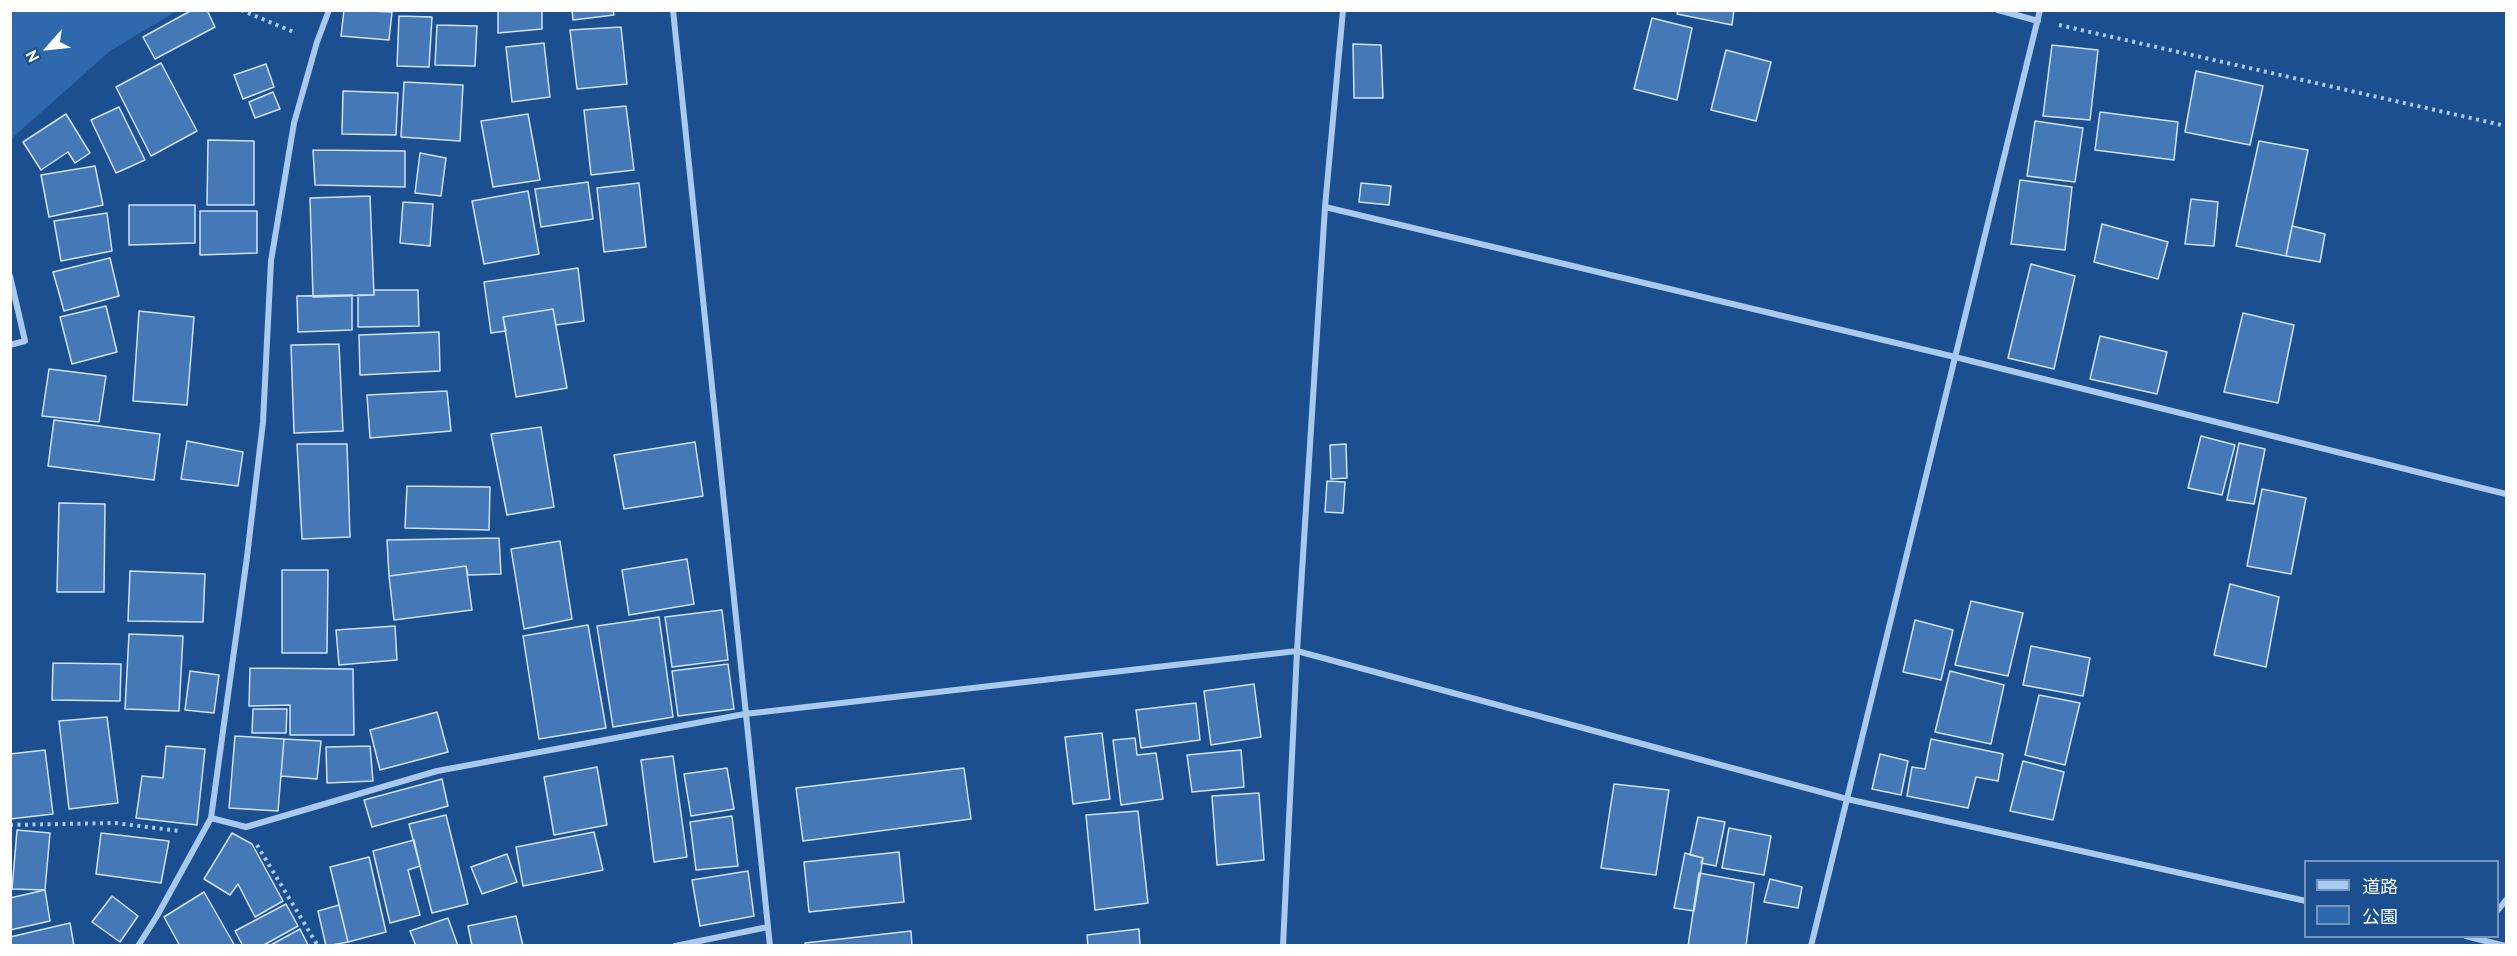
<!DOCTYPE html>
<meta charset="utf-8">
<style>
body{margin:0}
#map{position:relative;width:2517px;height:956px;overflow:hidden;background:#1b4f8f;font-family:"PT Sans","Noto Sans JP",sans-serif}
canvas{display:block}
.frame{position:absolute;inset:0;border:12px solid #fff;pointer-events:none}
.legend{position:absolute;left:2304px;top:860px;width:195px;height:78px;box-sizing:border-box;background:#1b4f8f;border:2px solid #7695bc;margin:0;padding:8px 10px;list-style:none;font-size:18px;color:#fff}
.legend li{display:flex;align-items:center;gap:12px;height:30px}
.legend b{width:30px;border:2px solid #7695bc}
.north{position:absolute;left:18px;top:18px;width:60px;height:60px;-webkit-text-stroke:4px #1b4f8f;paint-order:stroke;rotate:243deg;font-size:16px;font-weight:700;line-height:24px;text-align:center;color:#fff}
.north::after{content:'';display:block;margin:auto;width:21px;height:27px;background:#fff;clip-path:polygon(50% 0,100% 100%,50% 72%,0 100%)}
</style>
<div id="map">
<canvas width="2517" height="956"></canvas>
<div class="frame"></div>
<ul class="legend">
<li><b style="height:8px;background:#a9c9ee"></b>道路</li>
<li><b style="height:16px;background:#2e69ad"></b>公園</li>
</ul>
<div class="north">N</div>
</div>
<script>
const c = document.querySelector('canvas').getContext('2d');
c.lineJoin = 'round';
function fillPath(path, color) { c.fillStyle = color; c.fill(path, 'evenodd'); }
const shape = rows => new Path2D(rows.map(r => 'M' + r).join(''));
function trace(path, color, width, dash) { c.strokeStyle = color; c.lineWidth = width; c.lineCap = dash ? 'butt' : 'round'; c.setLineDash(dash || []); c.stroke(path); }
fillPath(shape([
 [11,10,177,10,177,11,110,51,11,139]
]), '#2e69ad');
const building = shape([
 [192,10,207,10,215,27,155,59,143,37,192,10],
 [344,10,392,12,389,40,341,36,344,10],
 [498,10,542,10,542,29,498,33,498,10],
 [572,10,613,10,614,15,573,20,572,10],
 [1678,10,1734,10,1732,25,1677,14,1678,10],
 [399,16,432,17,429,67,397,66,399,16],
 [1652,18,1692,28,1677,100,1634,89,1652,18],
 [437,25,477,26,475,66,435,65,437,25],
 [621,27,627,84,577,89,570,30,621,27],
 [544,43,550,97,512,102,506,47,544,43],
 [1353,44,1381,45,1383,98,1354,98,1353,44],
 [2052,45,2098,50,2090,120,2043,116,2052,45],
 [1726,50,1771,62,1756,121,1711,110,1726,50],
 [161,63,197,131,151,156,116,87,161,63],
 [266,64,274,87,243,99,234,75,266,64],
 [2196,71,2263,86,2250,145,2185,132,2196,71],
 [404,82,463,85,460,141,401,137,404,82],
 [343,91,398,93,396,135,342,134,343,91],
 [273,92,280,109,255,118,249,102,273,92],
 [626,106,634,170,591,175,584,110,626,106],
 [119,107,145,160,116,173,91,120,119,107],
 [2100,112,2178,122,2174,160,2095,150,2100,112],
 [66,114,90,153,75,163,68,152,41,170,23,142,66,114],
 [528,114,540,180,493,187,481,121,528,114],
 [2035,121,2083,128,2075,182,2027,176,2035,121],
 [208,140,254,141,254,205,207,205,208,140],
 [2259,141,2308,150,2286,256,2236,246,2259,141],
 [313,150,405,151,405,187,315,185,313,150],
 [420,153,446,158,441,196,415,193,420,153],
 [95,166,103,205,49,217,41,175,95,166],
 [2020,180,2072,187,2065,250,2011,244,2020,180],
 [588,182,593,219,541,227,535,189,588,182],
 [639,183,646,247,604,252,597,188,639,183],
 [1361,183,1391,186,1389,205,1359,202,1361,183],
 [528,191,539,254,484,264,472,201,528,191],
 [370,196,374,295,313,297,310,198,370,196],
 [2191,199,2218,202,2214,246,2185,244,2191,199],
 [403,202,433,204,430,246,400,243,403,202],
 [129,205,195,205,195,243,129,245,129,205],
 [200,211,257,211,257,253,200,255,200,211],
 [107,213,112,251,61,261,54,221,107,213],
 [2102,224,2168,242,2158,279,2094,262,2102,224],
 [2292,226,2325,234,2320,262,2286,256,2292,226],
 [110,258,119,296,64,311,53,272,110,258],
 [2031,264,2075,276,2054,369,2008,358,2031,264],
 [578,268,584,321,556,325,553,309,503,317,506,331,491,333,484,282,578,268],
 [374,290,418,290,419,326,358,327,358,295,374,295,374,290],
 [352,295,352,330,298,332,297,296,352,295],
 [106,306,117,352,72,364,60,317,106,306],
 [553,309,567,388,516,397,503,317,553,309],
 [139,311,194,317,187,405,133,401,139,311],
 [2243,313,2294,325,2278,403,2224,392,2243,313],
 [439,332,440,371,360,375,359,335,439,332],
 [2100,336,2167,352,2157,394,2090,379,2100,336],
 [339,344,343,431,294,433,291,345,339,344],
 [49,369,106,376,99,422,42,416,49,369],
 [447,391,451,431,370,438,367,395,447,391],
 [54,420,160,434,154,480,48,466,54,420],
 [541,427,554,507,507,515,491,434,541,427],
 [2201,436,2235,445,2222,495,2188,488,2201,436],
 [187,441,243,452,238,486,181,479,187,441],
 [695,442,703,496,624,509,614,455,695,442],
 [2239,443,2265,449,2254,504,2227,500,2239,443],
 [297,444,347,444,350,537,302,539,297,444],
 [1346,444,1347,478,1331,479,1330,445,1346,444],
 [1327,481,1345,482,1343,513,1325,512,1327,481],
 [407,486,490,487,489,530,405,528,407,486],
 [2262,489,2306,498,2291,574,2247,566,2262,489],
 [59,503,105,504,104,592,57,592,59,503],
 [499,538,501,574,468,575,466,566,389,576,387,540,499,538],
 [560,541,572,619,524,629,511,549,560,541],
 [687,559,694,604,629,615,622,570,687,559],
 [466,566,472,610,394,620,389,576,466,566],
 [282,570,328,570,327,653,282,653,282,570],
 [130,571,205,574,203,622,128,621,130,571],
 [2230,584,2279,597,2266,667,2214,655,2230,584],
 [1971,601,2023,613,2008,676,1955,665,1971,601],
 [722,610,728,660,672,667,665,617,722,610],
 [659,617,673,717,613,727,597,626,659,617],
 [1915,620,1953,630,1941,680,1903,672,1915,620],
 [588,625,606,728,539,739,523,636,588,625],
 [395,626,397,660,339,665,336,630,395,626],
 [129,634,183,636,179,711,125,709,129,634],
 [2031,646,2090,658,2083,696,2023,685,2031,646],
 [53,663,121,664,120,701,52,700,53,663],
 [728,664,734,709,678,716,672,671,728,664],
 [250,668,353,669,354,735,290,735,290,705,249,706,250,668],
 [190,671,219,675,214,713,185,710,190,671],
 [1950,671,2004,685,1991,744,1935,732,1950,671],
 [1254,684,1261,737,1211,745,1204,691,1254,684],
 [2039,695,2080,703,2065,765,2025,755,2039,695],
 [1196,703,1200,740,1141,748,1136,710,1196,703],
 [253,709,287,709,286,733,252,733,253,709],
 [437,712,448,752,380,770,370,730,437,712],
 [107,717,118,803,69,809,59,721,107,717],
 [1102,733,1110,799,1073,804,1065,737,1102,733],
 [235,736,284,739,278,811,229,808,235,736],
 [1135,738,1137,755,1156,753,1163,799,1121,805,1113,740,1135,738],
 [284,739,321,741,317,779,281,776,284,739],
 [1931,739,2003,754,1998,781,1976,777,1968,808,1907,796,1912,767,1925,769,1931,739],
 [166,746,205,749,197,825,136,818,142,776,163,778,166,746],
 [370,746,373,781,327,783,326,747,370,746],
 [45,750,53,814,10,819,10,754,45,750],
 [1241,750,1244,787,1192,792,1187,755,1241,750],
 [1880,754,1908,761,1901,795,1872,789,1880,754],
 [673,756,687,857,654,862,641,760,673,756],
 [2023,761,2064,772,2053,820,2010,811,2023,761],
 [597,767,607,825,554,835,544,777,597,767],
 [727,768,734,809,691,816,684,774,727,768],
 [964,768,971,819,803,841,796,788,964,768],
 [442,779,448,806,372,827,364,800,442,779],
 [1614,784,1669,790,1656,875,1601,868,1614,784],
 [1259,793,1264,860,1217,865,1212,796,1259,793],
 [1138,811,1148,903,1095,910,1086,815,1138,811],
 [446,815,468,904,432,913,409,824,446,815],
 [732,816,738,866,696,870,690,822,732,816],
 [1698,817,1725,822,1716,866,1701,863,1703,858,1690,855,1698,817],
 [1729,828,1771,836,1764,875,1722,868,1729,828],
 [17,830,50,833,45,890,12,889,17,830],
 [594,832,603,870,523,886,516,847,594,832],
 [101,833,169,841,161,883,96,874,101,833],
 [232,833,252,844,283,901,255,917,238,884,230,895,204,879,232,833],
 [414,840,420,866,408,870,420,915,390,923,373,851,414,840],
 [899,852,904,902,809,912,804,862,899,852],
 [1685,853,1703,858,1694,911,1674,908,1685,853],
 [507,854,517,882,482,894,471,867,507,854],
 [369,857,386,932,348,942,330,867,369,857],
 [748,871,754,916,700,926,692,880,748,871],
 [1699,873,1754,883,1746,946,1688,946,1699,873],
 [1770,879,1802,887,1798,908,1764,902,1770,879],
 [45,890,50,921,10,930,10,898,45,890],
 [204,892,235,946,180,946,164,917,204,892],
 [112,896,138,916,120,942,92,922,112,896],
 [286,904,298,926,262,946,243,946,235,931,286,904],
 [339,905,348,942,326,946,318,911,339,905],
 [516,916,523,946,472,946,468,926,516,916],
 [448,918,458,946,416,946,410,931,448,918],
 [70,923,74,946,10,946,10,937,70,923],
 [300,929,308,945,306,946,269,946,300,929],
 [1139,929,1140,946,1088,946,1087,935,1139,929],
 [911,931,912,946,806,946,805,943,911,931]
]);
fillPath(building, '#4478b7');
trace(building, '#cfe3fa', 1.5);
trace(shape([
 [241,10,296,33],
 [2059,25,2506,126],
 [10,825,115,823,180,831],
 [257,845,318,946]
]), '#a9c9ee', 4, [3, 4.5]);
trace(shape([
 [673,10,770,946],
 [1998,10,2038,21],
 [1325,207,1955,357,2506,494],
 [10,276,25,341,10,345],
 [211,818,246,827,437,771,745,714,1297,651,1847,799,2306,901],
 [2498,910,2506,900],
 [2466,936,2505,946],
 [138,946,157,916,211,818,247,557,263,422,271,261,294,123,317,42,329,10],
 [675,946,768,927],
 [1283,946,1297,651,1325,207,1343,10],
 [1811,946,2040,10]
]), '#a9c9ee', 6);
</script>
